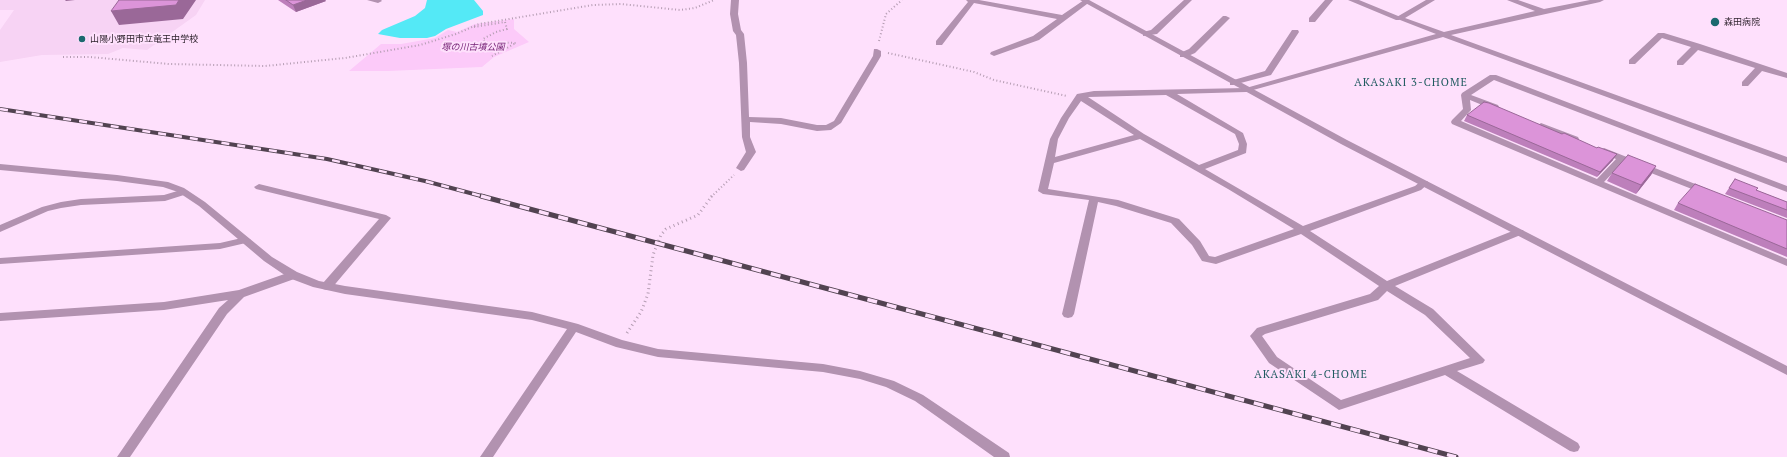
<!DOCTYPE html>
<meta charset="utf-8">
<style>
body{margin:0}
canvas{display:block;background:#fee0fc}
</style>
<canvas width="1787" height="457"></canvas>
<script>
const c = document.querySelector('canvas').getContext('2d');
c.lineJoin = 'round';
function fillPath(path, color) { c.fillStyle = color; c.fill(path, 'evenodd'); }
const shape = rows => new Path2D(rows.map(r => 'M' + r).join(''));
function trace(path, color, width, dash) { c.strokeStyle = color; c.lineWidth = width; c.lineCap = dash ? 'butt' : 'round'; c.setLineDash(dash || []); c.stroke(path); }
function label(font, color, halo, rows, align = 'center') {
  c.font = font + ' "PT Serif","Noto Sans JP",serif'; c.lineWidth = 4; c.setLineDash([]); c.textBaseline = 'middle'; c.strokeStyle = halo; c.fillStyle = color; for (const [text, x, y, turn = 0] of rows) {
    c.save(); c.translate(x, y); c.rotate((+turn || 0) * Math.PI / 180); c.textAlign = isNaN(turn) ? turn : align; if (halo) c.strokeText(text, 0, 0); c.fillText(text, 0, 0); c.restore();
  }
}
fillPath(shape([
 [0,0,205,0,196,15,147,50,123,48,108,54,42,55,0,62,0,30,14,10,0,10]
]), '#f7d3f4');
fillPath(shape([
 [514,19,514,29,529,42,494,57,482,67,388,71,349,71,381,44,401,44,435,38,448,30,457,32,475,24]
]), '#fccaf9');
fillPath(shape([
 [427,0,474,0,483,11,483,15,446,29,435,36,427,38,400,38,378,34,382,30,415,16,425,8]
]), '#54e9f6');
trace(shape([
 [474,27,505,22,507,29,496,32,483,39,485,42,516,43,492,56],
 [879,41,886,14,902,0],
 [888,53,974,72,994,80,1067,96],
 [63,57,90,57,169,64,265,66,345,58,420,45,456,34,479,24,593,5,621,4,680,10,695,8,714,0],
 [711,197,734,175]
]), '#b59db3', 2, [1, 2.5]);
trace(shape([
 [627,333,641,312,648,294,653,255,661,235,666,229,698,215,712,196]
]), '#b59db3', 3, [1, 3.5]);
fillPath(shape([
 [367,0,381,0,382,1,378,3,367,0],
 [731,0,739,0,738,14,741,30,744,34,747,63,749,117,781,118,817,125,826,125,834,121,873,56,874,49,877,49,881,51,881,56,841,123,831,130,817,131,781,124,750,122,750,137,756,152,744,170,741,171,736,168,746,152,742,137,739,63,736,35,733,31,730,14,731,0],
 [966,0,979,0,1062,15,1084,0,1091,1,1039,40,994,56,990,54,991,52,1033,36,1057,19,974,3,942,45,936,45,936,41,968,2,966,0],
 [1184,0,1192,0,1157,34,1143,36,1143,32,1151,30,1184,0],
 [1325,0,1333,0,1315,22,1309,22,1309,18,1325,0],
 [1426,0,1435,0,1405,18,1444,32,1535,11,1507,0,1518,0,1544,9,1590,0,1604,0,1600,2,1451,35,1787,157,1787,163,1443,37,1246,92,1177,94,1243,133,1247,144,1246,153,1205,169,1303,226,1415,186,1421,181,1427,181,1429,183,1421,190,1310,231,1387,281,1515,230,1523,230,1524,232,1523,234,1395,286,1433,309,1485,360,1483,363,1457,371,1578,443,1580,447,1578,451,1574,452,1570,451,1445,375,1339,410,1269,363,1250,336,1257,328,1370,294,1379,286,1301,234,1216,264,1202,261,1192,245,1171,223,1116,206,1098,202,1074,314,1072,317,1068,318,1064,317,1062,314,1089,200,1043,194,1038,191,1050,139,1061,118,1077,94,1094,91,1246,88,1436,34,1395,18,1426,0],
 [1166,95,1235,134,1239,144,1238,150,1199,165,1144,134,1088,97,1166,95],
 [1081,101,1134,135,1055,157,1058,139,1069,118,1081,101],
 [1140,139,1228,189,1294,229,1215,257,1209,256,1200,241,1179,219,1118,200,1048,189,1054,163,1140,139],
 [1387,291,1425,315,1470,358,1341,400,1277,357,1262,336,1265,334,1378,300,1387,291],
 [1223,16,1226,16,1230,18,1195,53,1186,57,1180,57,1180,53,1189,49,1223,16],
 [1292,30,1298,30,1299,32,1271,75,1233,85,1230,85,1230,81,1265,71,1292,30],
 [1658,33,1664,33,1700,44,1787,73,1787,78,1762,71,1748,86,1742,86,1742,82,1755,68,1698,50,1683,65,1677,65,1677,61,1691,47,1662,38,1635,64,1629,64,1629,60,1658,33],
 [1490,75,1496,75,1787,186,1787,192,1494,80,1471,95,1498,105,1499,107,1498,109,1492,109,1470,100,1471,110,1461,121,1597,179,1616,159,1601,153,1599,151,1604,148,1708,189,1710,191,1708,193,1702,193,1623,162,1604,182,1787,259,1787,266,1452,124,1451,122,1452,120,1463,109,1461,95,1462,93,1490,75],
 [1541,123,1578,137,1579,139,1575,142,1572,141,1538,128,1537,126,1541,123],
 [259,184,386,215,391,218,331,289,327,290,323,289,322,286,323,283,379,219,256,189,254,187,259,184],
 [184,189,189,192,187,194,165,201,81,205,61,208,48,211,0,232,0,225,42,207,61,202,81,199,164,195,184,189],
 [246,237,251,240,250,242,220,249,0,264,0,258,220,243,246,237],
 [293,271,298,275,297,278,244,297,227,314,130,457,117,457,219,308,228,300,164,310,0,321,0,313,164,302,239,290,293,271]
]), '#b292b0');
fillPath(shape([
 [1080,0,1089,0,1347,140,1787,366,1787,375,1341,144,1080,0],
 [1348,0,1359,0,1403,18,1399,20,1396,20,1348,0],
 [0,164,117,175,168,182,184,188,205,202,272,257,297,272,319,281,345,286,532,312,578,324,622,340,658,349,823,364,860,371,894,381,923,395,1009,453,1010,457,994,457,915,401,886,387,860,379,823,372,658,357,616,347,576,332,493,457,480,457,567,329,532,320,345,294,313,287,289,278,264,261,199,206,178,192,163,187,117,181,0,170,0,164]
]), '#b292b0');
const railFar1 = shape([
 [0,109,327,159,425,181,485,197]
]);
const rail = shape([
 [481,196,1456,457]
]);
trace(railFar1, '#524351', 4);
trace(rail, '#524351', 5);
trace(railFar1, '#fee0fc', 2.5, [8]);
trace(rail, '#fee0fc', 3.5, [10]);
fillPath(shape([
 [278,0,325,0,326,1,296,12],
 [1467,115,1613,160,1597,177,1464,121],
 [1656,166,1651,175,1636,194,1607,181,1612,173],
 [1735,179,1756,190,1787,202,1787,218,1725,194],
 [1678,203,1787,220,1787,257,1674,210]
]), '#bd7fbb');
fillPath(shape([
 [65,0,75,0,66,1],
 [179,0,196,0,183,19,119,25,111,11],
 [307,0,325,0,326,1,296,12,293,5],
 [1617,154,1613,160,1597,177,1600,172],
 [1656,166,1651,175,1636,194,1641,185]
]), '#9a6898');
const building = shape([
 [119,0,179,0,176,5,111,11,119,0],
 [286,0,307,0,293,5,286,0],
 [1484,102,1489,103,1562,134,1564,133,1597,148,1598,147,1617,154,1600,172,1467,115,1484,102],
 [1628,155,1656,166,1641,185,1612,173,1628,155],
 [1735,179,1758,188,1756,190,1787,202,1787,210,1729,188,1735,179],
 [1695,184,1787,220,1787,249,1678,203,1695,184]
]);
fillPath(building, '#dc94d9');
trace(building, '#9a6898', 1);
for (const [x, y, r, color] of [
 [1715,22,5,"#1b686e"],
 [82,39,4,"#1b686e"]
]) { const dot = new Path2D(); dot.arc(x, y, r, 0, 2 * Math.PI); c.fillStyle = color; c.fill(dot); trace(dot, '#fee0fc', 1.5); }
label('9px', '#281d27', '#fee0fc', [
 ["森田病院",1724,22],
 ["山陽小野田市立竜王中学校",90,39]
], 'left');
label('italic 9px', '#752175', '#fee0fc', [
 ["塚の川古墳公園",473,47]
]);
c.letterSpacing = '1px';
label('11px', '#1f5a5f', '#fee0fc', [
 ["AKASAKI 3-CHOME",1411,83],
 ["AKASAKI 4-CHOME",1311,375]
]);
c.letterSpacing = '0px';
</script>
